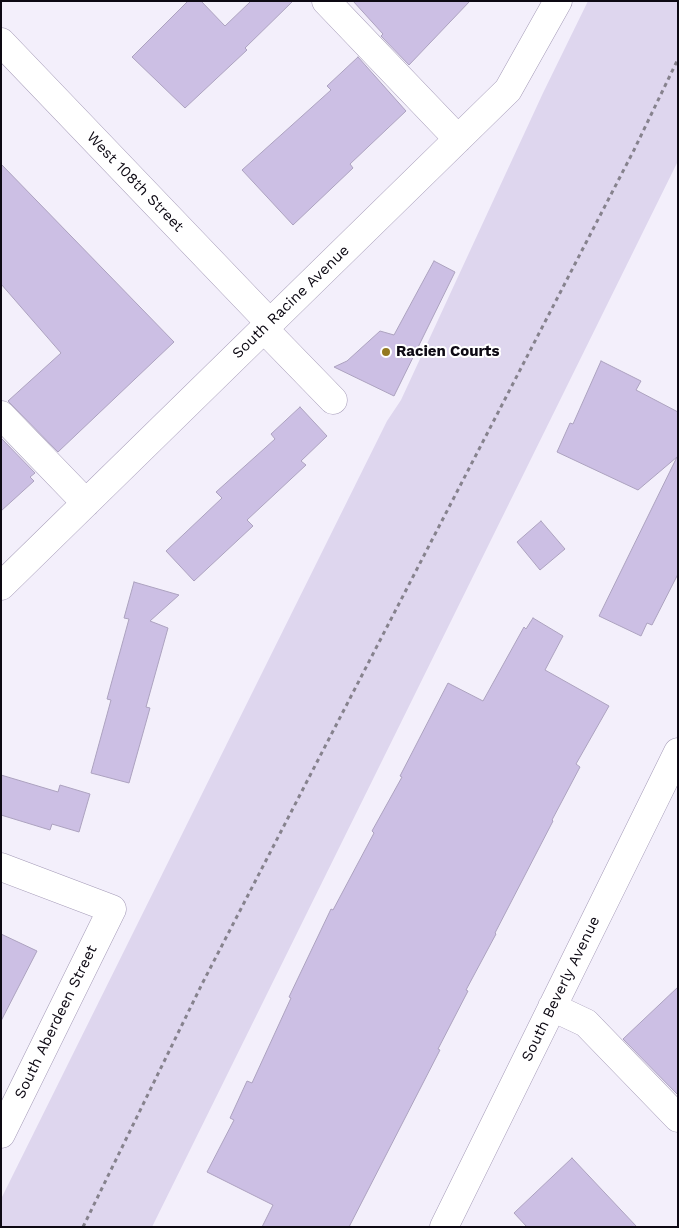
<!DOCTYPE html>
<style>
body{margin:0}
#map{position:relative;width:679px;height:1228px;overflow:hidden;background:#f3effb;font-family:"Work Sans",sans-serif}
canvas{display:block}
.frame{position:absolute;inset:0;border:2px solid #0d0913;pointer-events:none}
</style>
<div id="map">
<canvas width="679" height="1228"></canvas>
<div class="frame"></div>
</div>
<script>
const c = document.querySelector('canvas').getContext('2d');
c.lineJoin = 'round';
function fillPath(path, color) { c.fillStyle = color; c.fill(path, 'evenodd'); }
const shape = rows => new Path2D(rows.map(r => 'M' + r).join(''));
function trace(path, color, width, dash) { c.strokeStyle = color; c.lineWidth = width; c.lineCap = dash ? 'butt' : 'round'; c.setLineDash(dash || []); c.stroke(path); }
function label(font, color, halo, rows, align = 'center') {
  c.font = font + ' "Work Sans",sans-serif'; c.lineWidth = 4; c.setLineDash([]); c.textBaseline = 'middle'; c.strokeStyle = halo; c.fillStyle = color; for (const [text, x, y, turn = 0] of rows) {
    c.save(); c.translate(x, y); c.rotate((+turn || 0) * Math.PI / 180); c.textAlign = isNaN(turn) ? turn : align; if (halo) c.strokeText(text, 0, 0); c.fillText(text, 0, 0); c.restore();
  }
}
fillPath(shape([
 [588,1,678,1,678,161,152,1227,1,1227,1,1199,387,421,401,400,543,93]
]), '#ded6ee');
const building = shape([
 [188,1,201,1,225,26,251,1,293,1,245,48,247,50,185,108,132,57,188,1],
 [353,1,470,1,409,65,381,36,383,34,353,1],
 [358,57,406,111,350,164,353,168,293,225,242,170,331,90,327,86,358,57],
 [1,164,174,342,58,452,8,401,61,353,1,284,1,164],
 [434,261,455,272,394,396,334,367,347,361,380,331,394,335,434,261],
 [601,361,641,381,636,390,678,412,678,574,652,625,647,623,641,636,599,616,677,457,638,490,557,452,570,423,573,424,601,361],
 [300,407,327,436,301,461,306,465,247,520,253,526,194,581,166,551,222,498,216,492,275,439,271,434,300,407],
 [1,438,35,473,30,477,34,481,1,511,1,438],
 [541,521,565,549,540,570,517,542,541,521],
 [134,582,179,595,150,621,168,628,146,707,150,708,129,783,91,773,111,700,107,699,129,619,124,618,134,582],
 [533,618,563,636,545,670,609,706,576,764,580,767,552,820,553,821,495,933,496,934,466,990,468,991,438,1049,440,1050,349,1227,262,1227,273,1205,207,1172,234,1120,230,1118,247,1081,252,1083,291,998,289,997,331,909,333,910,374,833,372,831,402,777,400,776,448,683,483,701,524,627,526,629,533,618],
 [1,775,58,792,60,785,90,794,79,832,52,824,50,830,1,815,1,775],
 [1,934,37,951,1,1021,1,934],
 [678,987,678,1095,623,1039,678,987],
 [572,1158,637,1227,527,1227,514,1213,572,1158]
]);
fillPath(building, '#ccbfe4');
trace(building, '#aca2bf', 1);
const minor = shape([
 [326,1,458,139],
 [1,42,270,323],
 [264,329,333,400],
 [1,415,86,503],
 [1,586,508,90,558,1],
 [1,867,112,909,1,1134],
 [552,1007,586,1023,678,1118],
 [444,1227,678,752]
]);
trace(minor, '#a399b6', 29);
trace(shape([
 [83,1227,202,984,634,150,678,59]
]), '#86828d', 3, [4, 4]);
trace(minor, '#fff', 28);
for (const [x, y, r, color] of [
 [386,352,5,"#947920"]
]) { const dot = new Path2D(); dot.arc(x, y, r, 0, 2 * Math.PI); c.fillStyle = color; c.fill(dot); trace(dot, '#fff', 2); }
label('15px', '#0d0913', '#fff', [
 ["West 108th Street",135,182,46],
 ["South Racine Avenue",291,302,-44],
 ["South Beverly Avenue",561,989,-64],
 ["South Aberdeen Street",56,1022,-64]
]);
label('bold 15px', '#0d0913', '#fff', [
 ["Racien Courts",396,352]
], 'left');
</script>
